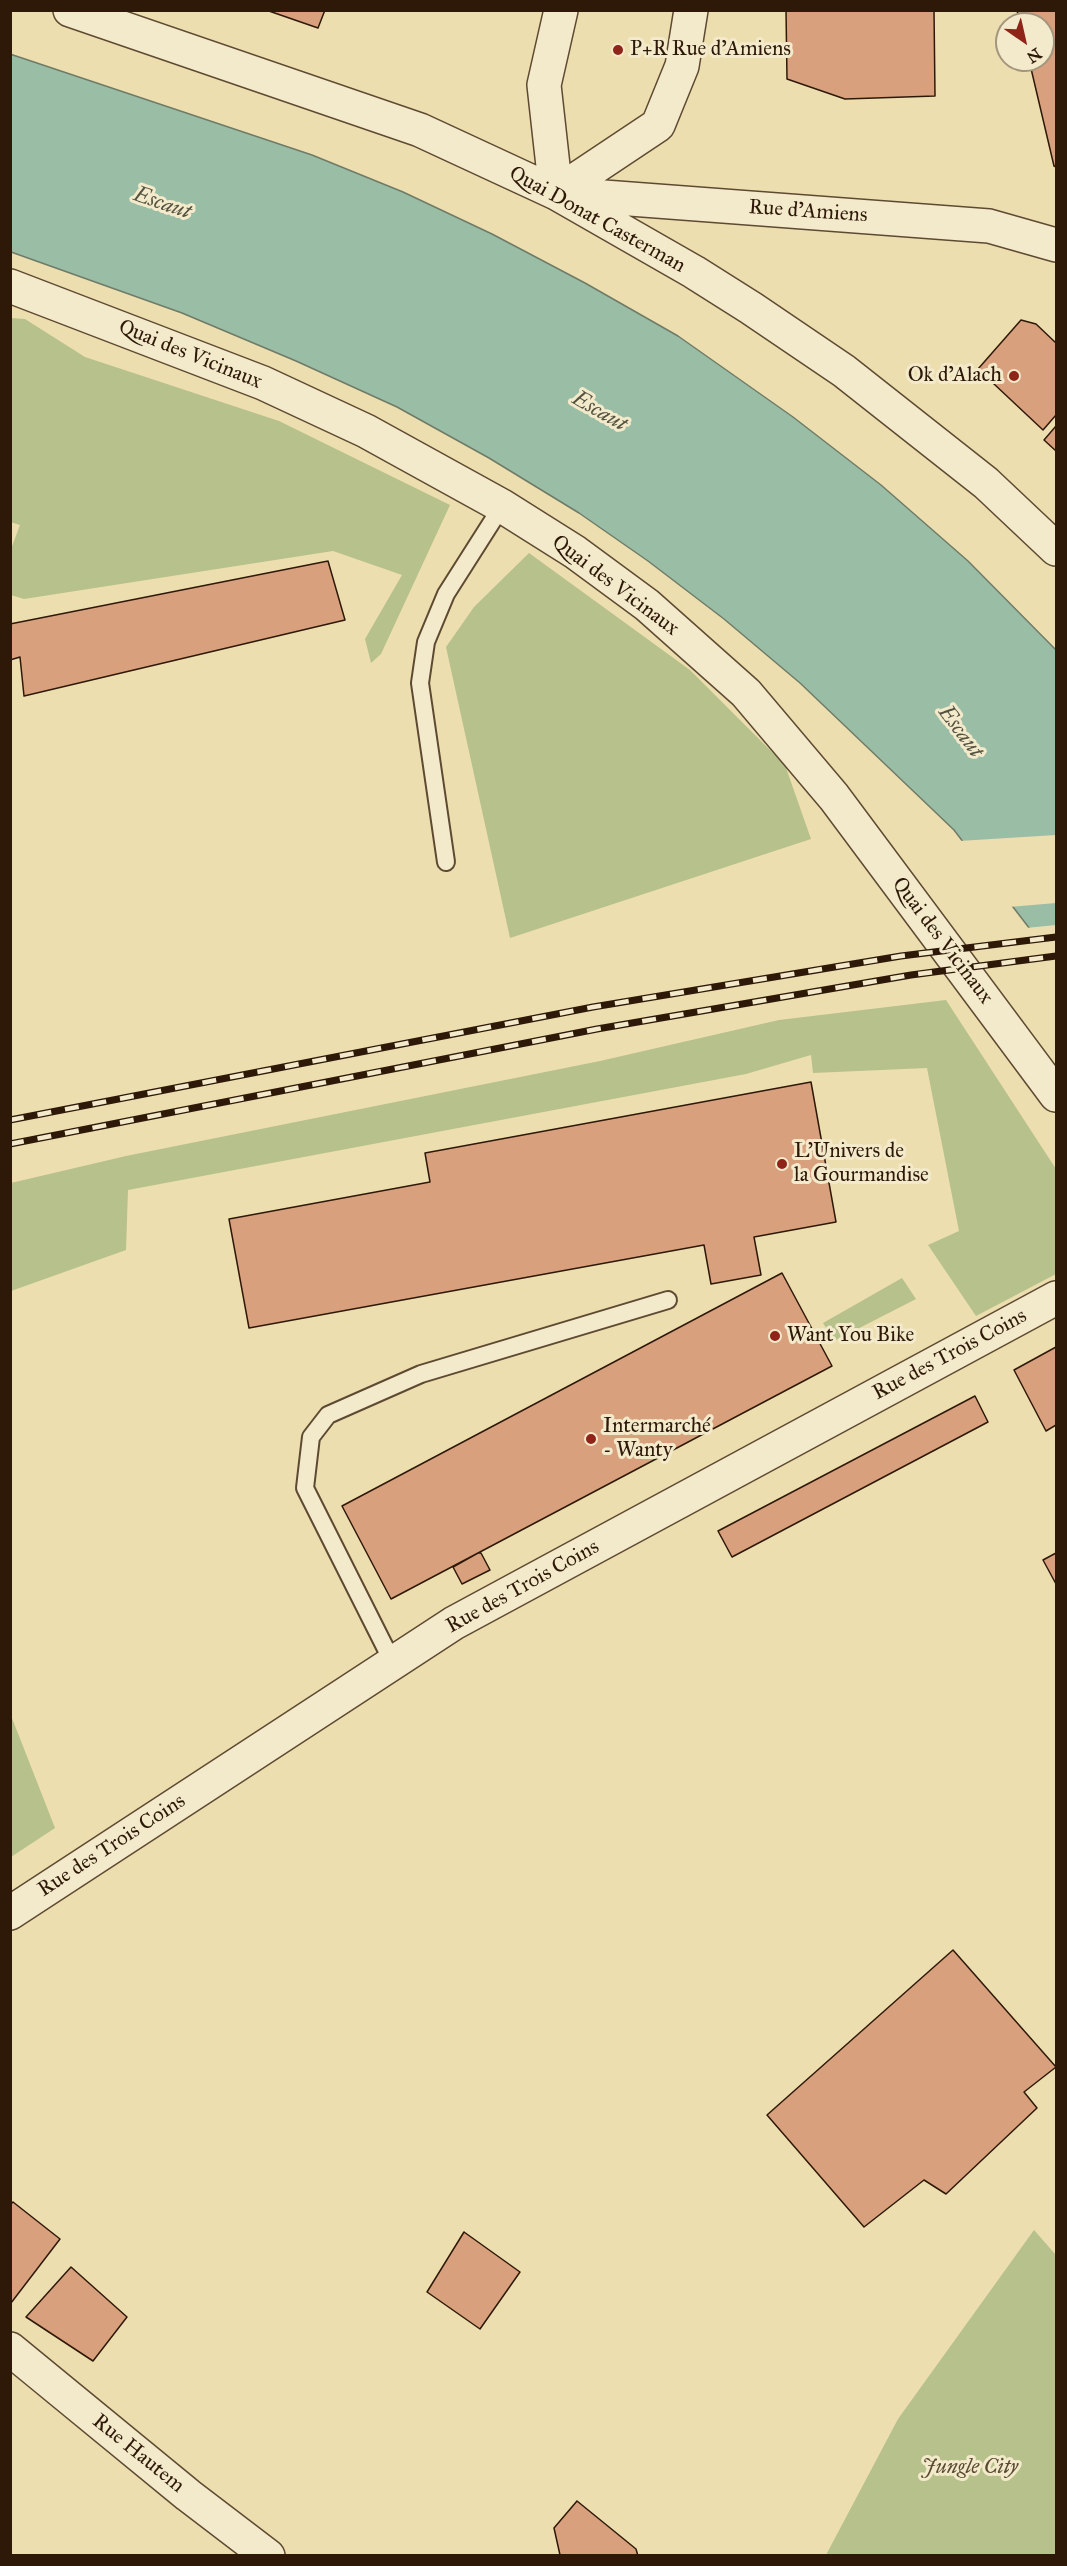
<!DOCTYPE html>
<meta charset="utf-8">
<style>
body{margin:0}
#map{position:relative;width:1067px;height:2566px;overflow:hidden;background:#eddeaf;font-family:"IM FELL Great Primer",serif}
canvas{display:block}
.frame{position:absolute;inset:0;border:12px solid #2e1909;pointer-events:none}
.north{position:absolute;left:995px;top:12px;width:60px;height:60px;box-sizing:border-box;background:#f3eacb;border:2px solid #a4967d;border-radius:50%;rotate:146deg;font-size:16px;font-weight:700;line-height:24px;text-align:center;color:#2e1909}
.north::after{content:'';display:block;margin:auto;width:21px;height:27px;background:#8f2418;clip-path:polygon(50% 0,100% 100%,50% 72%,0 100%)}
</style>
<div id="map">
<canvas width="1067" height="2566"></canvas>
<div class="frame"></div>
<div class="north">N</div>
</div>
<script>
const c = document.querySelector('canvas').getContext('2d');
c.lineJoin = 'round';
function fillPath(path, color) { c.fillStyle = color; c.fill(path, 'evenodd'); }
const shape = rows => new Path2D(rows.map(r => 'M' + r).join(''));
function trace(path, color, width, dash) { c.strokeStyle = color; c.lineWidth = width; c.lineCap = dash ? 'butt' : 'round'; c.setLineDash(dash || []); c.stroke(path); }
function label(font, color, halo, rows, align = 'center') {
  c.font = font + ' "IM FELL Great Primer",serif'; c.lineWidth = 6; c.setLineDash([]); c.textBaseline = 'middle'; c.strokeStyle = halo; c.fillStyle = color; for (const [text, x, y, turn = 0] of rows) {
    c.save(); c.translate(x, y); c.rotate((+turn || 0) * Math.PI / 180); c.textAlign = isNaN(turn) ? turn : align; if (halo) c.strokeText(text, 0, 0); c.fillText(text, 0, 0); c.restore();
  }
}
fillPath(shape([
 [11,318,25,319,85,357,279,421,450,505,381,654,371,663,365,639,402,575,333,551,24,599,11,595,11,549,20,525,10,522],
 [529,553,690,670,785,765,811,839,510,938,446,647,474,607],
 [946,1000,1056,1169,1056,1274,976,1316,928,1245,959,1231,927,1068,813,1073,811,1055,746,1074,128,1190,126,1250,11,1291,11,1183,126,1156,600,1061,779,1020],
 [902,1278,916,1299,834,1341,823,1323],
 [10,1713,55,1828,11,1857,10,1857],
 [1034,2230,1056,2255,1056,2555,826,2555,898,2419]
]), '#b7c18b');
const water = shape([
 [10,54,312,155,403,192,492,234,585,283,678,336,793,417,881,485,968,561,1056,650,1056,963,954,830,800,683,724,619,648,561,579,513,489,458,397,407,296,361,182,313,11,252,10,54]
]);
fillPath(water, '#9abda6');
trace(water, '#6f7b67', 1.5);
fillPath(shape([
 [1056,835,1056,903,1009,907,959,841],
 [1056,925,1056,966,1026,928]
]), '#eddeaf');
const building = shape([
 [266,10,325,10,318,28,266,10],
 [786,10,934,10,935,96,845,99,787,79,786,10],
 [1017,10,1056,10,1056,167,1054,166,1029,60,1043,60,1043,24,1020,24,1017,10],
 [1021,320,1036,324,1056,343,1056,415,1043,430,978,369,1021,320],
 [1056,426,1056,451,1044,440,1056,426],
 [328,561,345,620,24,696,20,657,10,660,10,624,328,561],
 [811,1082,836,1222,754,1237,761,1275,711,1284,704,1245,249,1328,229,1219,430,1182,425,1153,811,1082],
 [782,1273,832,1366,391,1599,342,1506,782,1273],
 [1056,1347,1056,1425,1046,1431,1014,1370,1056,1347],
 [975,1396,988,1422,732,1557,718,1531,975,1396],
 [478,1553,481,1553,490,1570,462,1584,453,1567,478,1553],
 [1056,1553,1056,1584,1043,1560,1056,1553],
 [953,1950,1056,2067,1024,2092,1037,2108,946,2194,924,2180,864,2227,767,2115,953,1950],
 [13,2202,60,2239,11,2303,10,2205,13,2202],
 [464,2232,520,2272,480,2329,427,2292,464,2232],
 [71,2267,127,2317,93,2361,26,2317,71,2267],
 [577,2501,636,2549,638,2556,560,2555,554,2528,577,2501]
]);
fillPath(building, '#d9a07e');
trace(building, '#2e1909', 1.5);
const lane = shape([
 [446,862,420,683,426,642,446,594,502,506],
 [393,1663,305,1488,311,1437,328,1415,421,1374,668,1300]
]);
const street = shape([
 [70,10,420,130,556,193,694,272,751,308,844,371,986,483,1056,549],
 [556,193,658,125,682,66,691,10],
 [556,193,544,85,561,10],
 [564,194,989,226,1056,245],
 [10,286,263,383,366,431,502,506,575,552,647,605,746,693,834,797,1056,1095],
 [10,1913,454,1623,1056,1298],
 [10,2349,188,2495,268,2556]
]);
trace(lane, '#5e4a32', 20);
trace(street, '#5e4a32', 36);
trace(lane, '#f3eacb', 16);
trace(street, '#f3eacb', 33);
const rail = shape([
 [10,1120,593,1007,901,956,1056,937],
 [10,1144,597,1029,911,975,1056,956]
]);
trace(rail, '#2e1909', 7);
trace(rail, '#f3eacb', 4.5, [14]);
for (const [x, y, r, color] of [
 [618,50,6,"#8f2418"],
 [1014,376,6,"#8f2418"],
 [782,1164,6,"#8f2418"],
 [775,1336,6,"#8f2418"],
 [591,1439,6,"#8f2418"]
]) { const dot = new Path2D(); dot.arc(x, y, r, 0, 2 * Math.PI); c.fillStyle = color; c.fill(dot); trace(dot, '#f3eacb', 2); }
label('21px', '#2e1909', '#f3eacb', [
 ["P+R Rue d'Amiens",630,50],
 ["Ok d'Alach",1002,376,"right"],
 ["L'Univers de",794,1152],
 ["la Gourmandise",794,1176],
 ["Want You Bike",787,1336],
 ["Intermarché",603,1427],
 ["- Wanty",603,1451]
], 'left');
label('21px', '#2e1909', '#f3eacb', [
 ["Rue d'Amiens",808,212,4],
 ["Quai Donat Casterman",597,220,29],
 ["Quai des Vicinaux",190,355,22],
 ["Quai des Vicinaux",615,586,37],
 ["Quai des Vicinaux",942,941,53],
 ["Rue des Trois Coins",950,1355,-28],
 ["Rue des Trois Coins",523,1587,-29],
 ["Rue des Trois Coins",112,1846,-33],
 ["Rue Hautem",138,2454,39]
]);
label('italic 21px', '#574b30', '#f3eacb', [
 ["Jungle City",970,2468]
]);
label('italic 22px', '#545240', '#f3eacb', [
 ["Escaut",162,204,19],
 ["Escaut",599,412,30],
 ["Escaut",960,732,53]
]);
</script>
